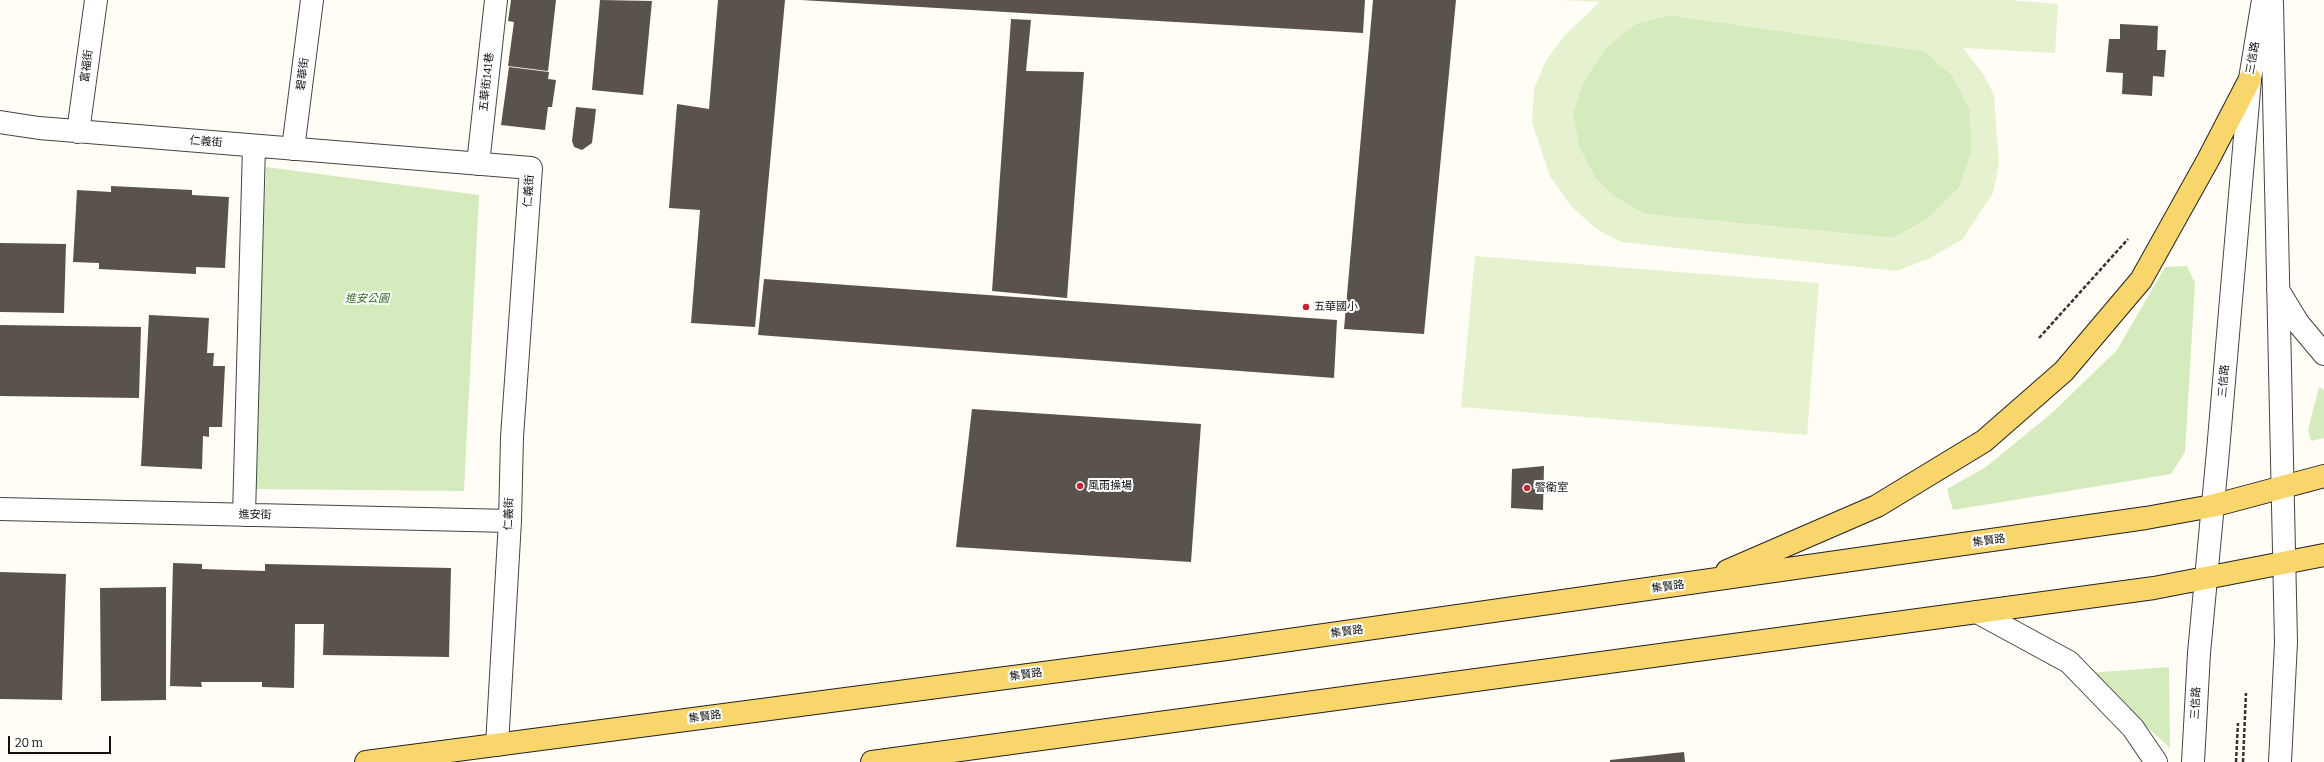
<!DOCTYPE html>
<meta charset="utf-8">
<style>
body{margin:0}
#map{position:relative;width:2324px;height:762px;overflow:hidden;background:#fffdf5;font-family:Bitter,serif}
canvas{display:block}
.scale{position:absolute;left:8px;top:736px;width:103px;height:18px;box-sizing:border-box;border:2px solid #111;border-top:0;padding-left:5px;font-size:12px;line-height:14px;white-space:nowrap;color:#111;-webkit-text-stroke:3px #fff;paint-order:stroke}
</style>
<div id="map">
<canvas width="2324" height="762"></canvas>
<div class="scale">20 m</div>
</div>
<script>
const c = document.querySelector('canvas').getContext('2d');
c.lineJoin = 'round';
function fillPath(path, color) { c.fillStyle = color; c.fill(path, 'evenodd'); }
const shape = rows => new Path2D(rows.map(r => 'M' + r).join(''));
function trace(path, color, width, dash) { c.strokeStyle = color; c.lineWidth = width; c.lineCap = dash ? 'butt' : 'round'; c.setLineDash(dash || []); c.stroke(path); }
function label(font, color, halo, rows, align = 'center') {
  c.font = font + ' Bitter,"Noto Sans TC",serif'; c.lineWidth = 4; c.setLineDash([]); c.textBaseline = 'middle'; c.strokeStyle = halo; c.fillStyle = color; for (const [text, x, y, turn = 0] of rows) {
    c.save(); c.translate(x, y); c.rotate((+turn || 0) * Math.PI / 180); c.textAlign = isNaN(turn) ? turn : align; if (halo) c.strokeText(text, 0, 0); c.fillText(text, 0, 0); c.restore();
  }
}
fillPath(shape([
 [1669,15,1924,51,1952,75,1970,110,1972,151,1959,188,1928,219,1893,238,1644,214,1612,195,1595,178,1579,147,1573,113,1584,80,1606,47,1637,23],
 [266,167,479,195,464,491,254,489],
 [2187,266,2195,283,2185,452,2171,474,1953,510,1947,489,1986,467,2053,412,2117,350,2165,267],
 [2319,387,2324,390,2324,438,2311,441,2308,430],
 [2169,667,2170,748,2087,673]
]), '#d5ebbd');
fillPath(shape([
 [1560,0,2009,0,2058,4,2055,53,1963,48,1984,75,1994,95,1999,165,1993,193,1962,240,1928,259,1897,271,1621,242,1595,228,1570,205,1550,176,1532,122,1534,89,1546,60,1567,33,1600,2],
 [1669,15,1924,51,1952,75,1970,110,1972,151,1959,188,1928,219,1893,238,1644,214,1612,195,1595,178,1579,147,1573,113,1584,80,1606,47,1637,23],
 [1475,256,1819,283,1807,435,1461,407]
]), '#e6f2cf');
fillPath(shape([
 [511,0,556,0,548,71,508,66,514,22,508,21],
 [600,0,652,1,643,95,592,90],
 [718,0,785,0,755,327,691,323,700,210,669,208,677,104,709,109],
 [801,0,1365,0,1363,33],
 [1373,0,1456,0,1424,334,1344,329],
 [1011,19,1031,20,1026,71,1084,72,1067,298,992,291],
 [2120,24,2158,26,2157,50,2166,50,2164,77,2153,76,2152,96,2122,94,2123,73,2106,72,2109,39,2120,39],
 [509,67,549,72,548,79,556,80,552,107,548,107,545,130,501,125],
 [576,107,596,109,592,143,582,150,574,147,572,141],
 [111,186,192,190,192,195,229,197,225,268,196,267,196,274,99,269,99,263,73,262,77,190,111,192],
 [0,243,66,244,64,313,0,312],
 [764,279,1337,320,1334,378,758,335],
 [149,315,209,318,207,353,214,353,213,366,225,366,222,427,209,427,209,437,203,436,202,469,141,466],
 [0,325,141,327,139,398,0,396],
 [972,409,1201,424,1191,562,956,547],
 [1544,466,1543,510,1511,508,1512,469],
 [173,563,202,564,202,569,265,571,265,564,451,568,449,657,323,655,324,624,295,624,294,688,262,687,262,682,201,682,202,687,170,686],
 [0,572,66,574,62,700,0,699],
 [166,587,166,700,101,701,100,588],
 [1684,752,1685,762,1610,762,1610,760]
]), '#5a524d');
const minor = shape([
 [2272,3,2286,642,2280,762],
 [0,122,39,128,531,168,512,437,510,521,497,745],
 [78,132,96,0],
 [293,149,312,0],
 [478,164,496,0],
 [2278,290,2298,323,2324,354],
 [0,509,510,521],
 [244,515,254,146],
 [1977,612,2069,662,2133,728,2156,762],
 [2193,762,2199,653,2218,451,2250,79,2263,0]
]);
const major = shape([
 [1727,571,1877,506,1984,441,2064,371,2141,280,2208,160,2250,79],
 [366,762,1219,650,2146,518,2212,506,2324,476],
 [872,762,2154,588,2324,555]
]);
trace(minor, '#444', 24);
trace(major, '#222', 24);
trace(shape([
 [2039,338,2128,239],
 [2236,762,2238,723],
 [2243,762,2246,693]
]), '#333', 2.5, [4, 2]);
trace(minor, '#fff', 22);
trace(major, '#f9d66b', 22);
for (const [x, y, r, color] of [
 [1306,307,4,"#c4262e"],
 [1080,486,4,"#c4262e"],
 [1527,488,4,"#c4262e"]
]) { const dot = new Path2D(); dot.arc(x, y, r, 0, 2 * Math.PI); c.fillStyle = color; c.fill(dot); trace(dot, '#fff', 1.5); }
label('11px', '#111', '#fff', [
 ["三信路",2253,58,-80],
 ["富福街",87,66,-83],
 ["碧華街",303,74,-83],
 ["五華街141巷",487,82,-84],
 ["仁義街",206,142,5],
 ["仁義街",529,191,-86],
 ["三信路",2224,381,-85],
 ["仁義街",509,514,-88],
 ["進安街",255,515,1],
 ["集賢路",1989,541,-8],
 ["集賢路",1668,587,-8],
 ["集賢路",1347,632,-8],
 ["集賢路",1026,675,-8],
 ["三信路",2196,703,-87],
 ["集賢路",705,717,-8]
]);
label('italic 11px', '#2f6b1f', '#fff', [
 ["進安公園",367,299]
]);
label('11px', '#111', '#fff', [
 ["五華國小",1314,307],
 ["風雨操場",1088,486],
 ["警衛室",1535,488]
], 'left');
</script>
